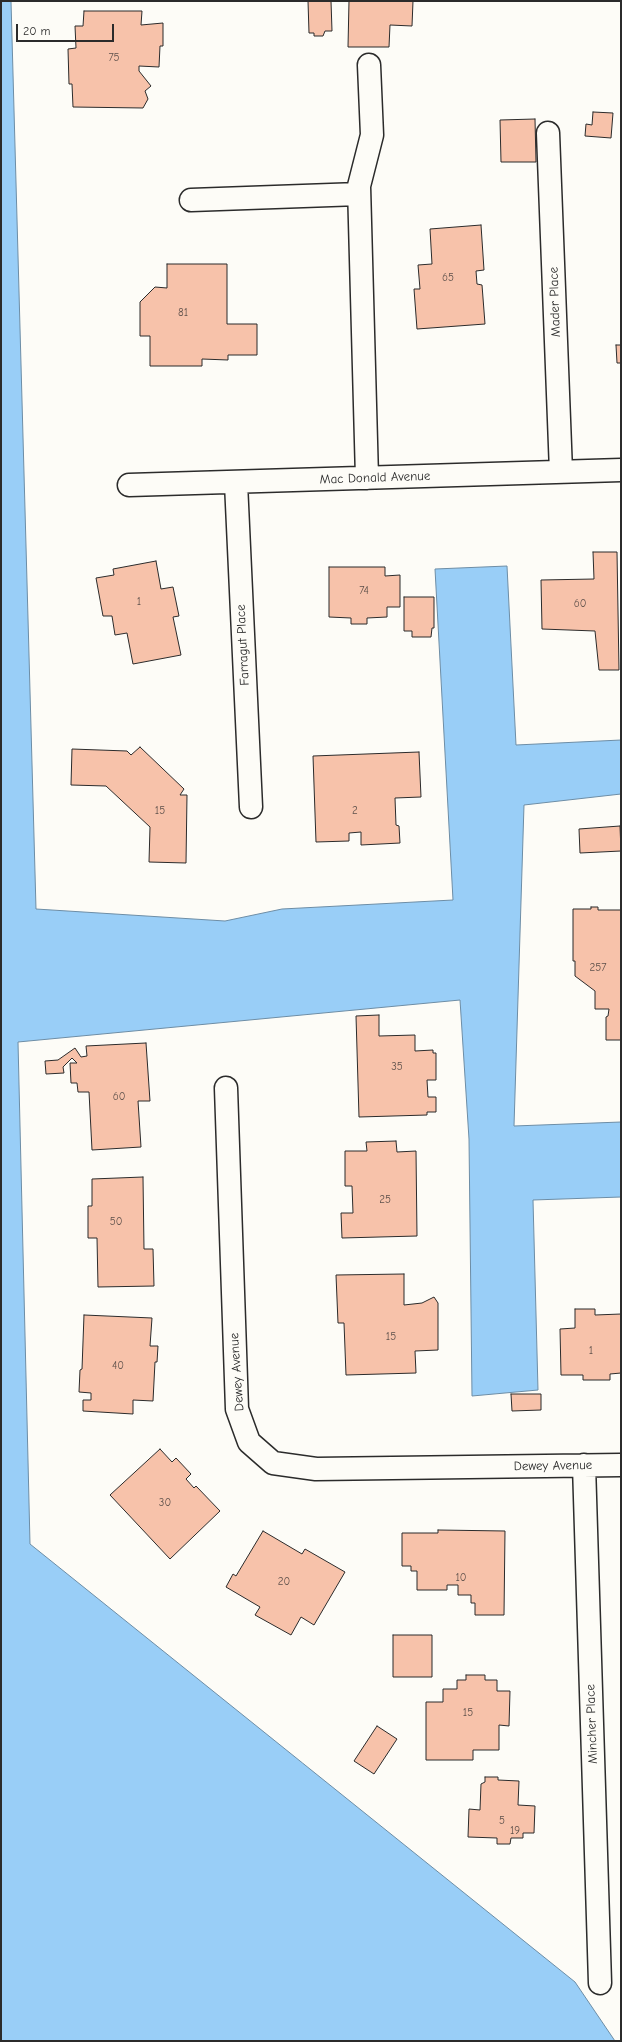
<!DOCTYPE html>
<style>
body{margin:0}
#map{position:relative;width:622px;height:2042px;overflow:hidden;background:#fdfcf7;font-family:"Comic Neue",sans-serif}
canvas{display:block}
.frame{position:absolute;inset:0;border:2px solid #2b2b2b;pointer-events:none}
.scale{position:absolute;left:16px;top:24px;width:98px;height:18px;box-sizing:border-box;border:2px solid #2b2b2b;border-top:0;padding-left:5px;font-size:12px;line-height:14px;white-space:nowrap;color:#2b2b2b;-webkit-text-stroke:3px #fdfcf7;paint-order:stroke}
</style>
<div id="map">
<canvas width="622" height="2042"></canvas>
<div class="frame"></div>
<div class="scale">20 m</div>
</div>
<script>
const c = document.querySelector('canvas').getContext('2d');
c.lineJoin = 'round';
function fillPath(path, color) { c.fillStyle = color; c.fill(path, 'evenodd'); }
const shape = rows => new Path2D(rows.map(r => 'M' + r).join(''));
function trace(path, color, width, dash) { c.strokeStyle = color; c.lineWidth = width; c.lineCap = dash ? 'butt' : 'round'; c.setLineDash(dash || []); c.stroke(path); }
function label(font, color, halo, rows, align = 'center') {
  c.font = font + ' "Comic Neue",sans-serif'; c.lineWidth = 3; c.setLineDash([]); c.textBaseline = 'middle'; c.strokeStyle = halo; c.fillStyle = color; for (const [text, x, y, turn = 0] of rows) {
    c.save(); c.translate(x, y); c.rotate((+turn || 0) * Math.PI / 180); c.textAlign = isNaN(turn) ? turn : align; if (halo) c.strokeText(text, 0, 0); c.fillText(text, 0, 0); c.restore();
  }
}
const water = shape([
 [1,1,11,1,36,909,225,921,282,909,453,900,435,569,507,566,516,745,621,740,621,794,524,805,514,1126,621,1122,621,1197,533,1200,538,1390,472,1396,469,1139,460,1000,18,1042,30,1544,575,1982,615,2041,1,2041,1,1]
]);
fillPath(water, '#99cef7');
trace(water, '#6d8da5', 1);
const building = shape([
 [308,1,331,1,332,31,325,31,323,36,314,36,314,33,309,33,308,1],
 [349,1,413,1,412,26,390,25,389,47,348,47,349,1],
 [84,11,142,11,141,25,163,23,163,46,160,46,159,67,139,66,139,71,151,86,145,91,148,99,143,108,73,107,72,84,69,84,68,49,76,48,75,26,83,26,84,11],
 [593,112,613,113,611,138,585,136,586,124,592,125,593,112],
 [535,119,536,162,501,162,500,120,535,119],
 [481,225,484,270,476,271,477,284,482,285,485,324,417,329,414,289,420,289,418,265,432,264,430,229,481,225],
 [167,264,227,264,227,324,257,324,257,355,228,355,228,360,202,359,202,366,150,366,150,336,140,336,140,302,155,287,167,288,167,264],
 [616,345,621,345,621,363,617,363,616,345],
 [593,552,617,552,619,670,599,670,595,631,542,629,541,580,594,579,593,552],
 [156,561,161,589,173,587,179,616,173,617,181,655,133,664,127,633,115,635,112,616,103,616,96,578,114,575,113,569,156,561],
 [329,567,385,567,385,576,400,575,400,607,387,607,387,617,367,618,367,624,351,624,351,618,329,617,329,567],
 [404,597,434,597,434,628,432,628,431,637,412,637,412,631,404,631,404,597],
 [140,747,184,789,180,795,187,795,186,863,149,862,150,827,106,786,71,785,72,749,127,751,131,755,140,747],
 [419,752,421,797,395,798,396,825,399,826,400,843,361,845,361,832,349,833,349,841,316,842,313,756,419,752],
 [620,826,621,851,580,853,579,829,620,826],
 [591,907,598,907,598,910,621,910,621,1040,606,1040,606,1017,608,1016,609,1009,595,1009,595,991,575,976,575,961,573,961,573,909,591,909,591,907],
 [379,1015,379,1036,415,1035,415,1051,433,1050,433,1053,436,1053,436,1080,427,1080,428,1097,436,1097,436,1112,427,1112,427,1115,359,1117,356,1016,379,1015],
 [146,1043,150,1101,138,1101,141,1147,92,1150,89,1092,78,1092,77,1083,71,1083,70,1063,77,1063,72,1058,63,1067,64,1073,46,1074,45,1061,58,1060,75,1048,81,1057,87,1056,86,1046,146,1043],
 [396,1141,397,1152,416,1151,417,1236,342,1238,341,1213,353,1213,352,1186,345,1186,345,1151,367,1151,366,1142,396,1141],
 [143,1177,144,1249,153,1249,154,1286,98,1287,97,1238,88,1238,88,1206,92,1206,92,1179,143,1177],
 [404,1274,404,1305,422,1303,434,1297,438,1303,438,1350,415,1351,416,1373,346,1375,344,1323,338,1323,336,1275,404,1274],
 [575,1309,595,1309,595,1315,621,1314,621,1373,610,1374,610,1380,583,1380,583,1375,561,1375,560,1329,575,1328,575,1309],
 [84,1315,152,1318,150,1346,158,1346,157,1362,155,1362,153,1401,133,1400,133,1414,83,1411,83,1400,91,1400,91,1393,79,1392,80,1370,82,1369,84,1315],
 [511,1394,541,1394,541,1410,512,1411,511,1394],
 [160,1449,172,1462,176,1458,191,1474,186,1479,194,1488,196,1486,220,1511,170,1559,110,1495,160,1449],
 [438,1530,505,1531,504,1615,475,1615,475,1603,471,1603,471,1595,458,1595,458,1585,447,1585,447,1590,417,1590,417,1571,411,1571,411,1566,402,1566,402,1533,438,1533,438,1530],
 [263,1531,302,1554,305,1549,345,1572,314,1625,301,1617,291,1635,255,1615,260,1607,226,1587,233,1574,236,1576,263,1531],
 [393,1635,432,1635,432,1677,393,1677,393,1635],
 [466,1675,485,1675,485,1680,497,1680,497,1691,510,1691,509,1726,499,1725,499,1750,473,1750,473,1760,426,1760,426,1702,443,1702,443,1689,457,1689,457,1680,466,1680,466,1675],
 [377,1726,397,1739,374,1774,354,1761,377,1726],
 [485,1777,498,1777,498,1780,519,1781,518,1805,535,1806,534,1833,523,1833,523,1838,511,1838,510,1844,497,1844,497,1838,468,1837,469,1809,480,1810,481,1784,485,1782,485,1777]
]);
fillPath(building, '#f7c2aa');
trace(building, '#2b2b2b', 1);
const minor = shape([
 [548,133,561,472],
 [191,200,359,194],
 [367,478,359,186,372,135,369,65],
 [236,483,251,807],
 [129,485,621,470],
 [226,1088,237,1409,249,1442,273,1463,316,1469,621,1465],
 [584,1465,600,1983]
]);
trace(minor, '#2b2b2b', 25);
trace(minor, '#fdfcf7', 22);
label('11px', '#5e514b', null, [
 ["75",114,58],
 ["65",448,278],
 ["81",183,313],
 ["74",364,591],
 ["1",139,602],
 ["60",580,604],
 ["15",160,811],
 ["2",355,811],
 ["257",598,968],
 ["35",397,1067],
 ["60",119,1097],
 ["25",385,1200],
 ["50",116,1222],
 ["15",391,1337],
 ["1",591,1351],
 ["40",118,1366],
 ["30",165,1503],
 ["10",461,1578],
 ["20",284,1582],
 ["15",468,1713],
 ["5",502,1821],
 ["19",515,1831]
]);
label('13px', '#2b2b2b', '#fdfcf7', [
 ["Mader Place",555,302,-92],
 ["Mac Donald Avenue",375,478,-2],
 ["Farragut Place",243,645,-93],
 ["Dewey Avenue",237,1372,-94],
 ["Dewey Avenue",553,1466,-1],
 ["Mincher Place",592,1724,-92]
]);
</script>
